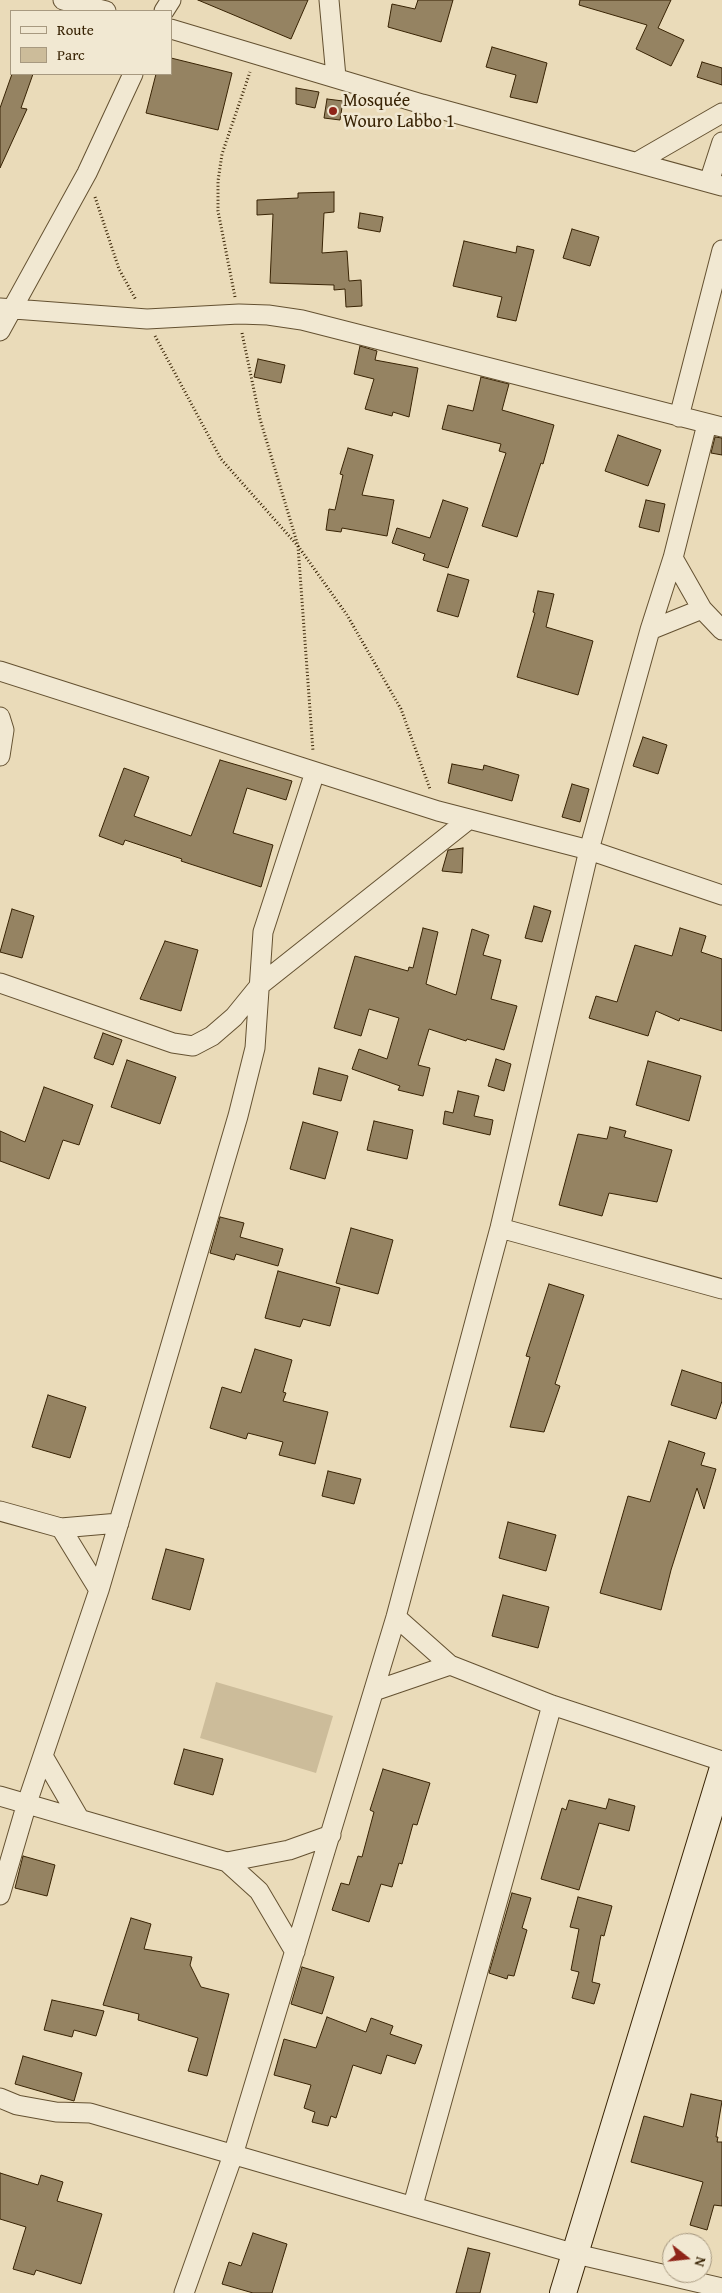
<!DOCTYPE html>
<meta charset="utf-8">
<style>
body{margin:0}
#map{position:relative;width:722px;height:2293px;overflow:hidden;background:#eadbb9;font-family:"Gentium Book Plus",serif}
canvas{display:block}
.legend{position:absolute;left:10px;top:10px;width:162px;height:65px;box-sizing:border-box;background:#f1e8d2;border:1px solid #a79980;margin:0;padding:6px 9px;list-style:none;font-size:15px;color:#382304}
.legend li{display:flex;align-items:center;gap:10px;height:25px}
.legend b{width:25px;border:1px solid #a79980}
.north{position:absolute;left:662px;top:2233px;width:50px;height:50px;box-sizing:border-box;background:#f1e8d2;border:1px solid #a79980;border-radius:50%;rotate:106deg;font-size:14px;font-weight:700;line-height:20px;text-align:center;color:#382304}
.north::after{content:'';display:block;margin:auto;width:18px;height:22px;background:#8f2418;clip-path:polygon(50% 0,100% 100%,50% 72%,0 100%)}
</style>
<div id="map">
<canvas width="722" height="2293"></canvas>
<ul class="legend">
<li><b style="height:6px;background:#f1e8d2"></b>Route</li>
<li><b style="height:14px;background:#ccbc9a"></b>Parc</li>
</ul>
<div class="north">N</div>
</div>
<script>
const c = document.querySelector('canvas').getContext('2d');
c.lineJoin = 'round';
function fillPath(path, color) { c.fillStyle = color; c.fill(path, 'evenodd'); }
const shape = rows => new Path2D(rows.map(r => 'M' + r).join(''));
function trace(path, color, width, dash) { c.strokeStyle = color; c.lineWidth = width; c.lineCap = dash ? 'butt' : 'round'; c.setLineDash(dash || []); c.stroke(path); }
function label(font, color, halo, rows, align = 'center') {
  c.font = font + ' "Gentium Book Plus",serif'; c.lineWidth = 5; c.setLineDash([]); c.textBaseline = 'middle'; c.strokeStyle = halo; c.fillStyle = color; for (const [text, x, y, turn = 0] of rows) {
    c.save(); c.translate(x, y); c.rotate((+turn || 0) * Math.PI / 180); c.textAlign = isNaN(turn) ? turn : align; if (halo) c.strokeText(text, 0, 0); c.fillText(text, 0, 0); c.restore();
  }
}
fillPath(shape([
 [216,1682,333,1716,316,1773,200,1738]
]), '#ccbc9a');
const building = shape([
 [198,0,308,0,291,39,198,0],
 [418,0,453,0,441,42,388,27,392,4,415,9,418,0],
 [580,0,671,0,658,28,684,40,671,66,636,49,647,25,579,5,580,0],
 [492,47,547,63,537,103,510,97,516,75,486,67,492,47],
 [171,58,232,73,218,130,146,113,156,74,171,74,171,58],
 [702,62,722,68,722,85,697,77,702,62],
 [12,74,33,74,21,108,27,109,0,168,0,108,12,74],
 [296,88,319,92,315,108,296,104,296,88],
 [327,99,343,101,340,120,324,118,327,99],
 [334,192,334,212,324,213,322,253,347,251,349,281,361,280,362,306,346,307,345,289,334,290,334,285,270,283,273,214,257,215,257,200,298,198,298,193,334,192],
 [360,213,383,217,380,232,358,228,360,213],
 [572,229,599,237,590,266,563,258,572,229],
 [464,241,516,253,517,246,534,250,516,321,497,317,502,297,453,286,464,241],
 [360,346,377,351,375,360,418,368,409,417,393,412,392,416,365,409,374,379,354,374,360,346],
 [258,359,285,365,281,383,254,377,258,359],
 [481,377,509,384,502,410,554,425,543,464,541,463,517,537,482,526,506,453,499,451,501,444,442,429,448,405,473,411,481,377],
 [618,435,661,450,648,486,605,471,618,435],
 [715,437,722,438,722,455,711,453,715,437],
 [348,448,373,455,362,495,394,500,387,536,342,528,341,532,326,530,329,509,335,510,343,475,340,474,348,448],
 [443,500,468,508,448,568,423,560,425,554,392,543,397,528,430,538,443,500],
 [646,500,665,504,659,532,639,527,646,500],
 [448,574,469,580,458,617,437,611,448,574],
 [538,591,554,594,546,627,593,641,578,695,517,677,535,613,533,612,538,591],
 [643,737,667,745,658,774,633,766,643,737],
 [220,760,292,781,286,800,247,788,233,833,273,845,261,887,181,861,182,859,125,840,123,845,99,836,124,768,149,777,134,816,191,836,220,760],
 [452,764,483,770,484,765,519,775,512,801,448,783,452,764],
 [572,784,589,789,580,822,562,817,572,784],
 [463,848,462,873,442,871,448,850,463,848],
 [534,906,551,911,542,942,525,938,534,906],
 [12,909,34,916,22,958,0,952,12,909],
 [423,928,438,932,426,984,456,995,472,929,489,935,483,955,501,960,491,999,517,1006,504,1050,467,1039,466,1041,429,1029,418,1065,430,1068,423,1096,398,1090,400,1086,352,1069,359,1049,387,1059,399,1018,369,1009,361,1036,334,1028,355,956,408,971,409,967,413,968,423,928],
 [680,928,706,936,701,952,722,959,722,1031,680,1018,679,1021,656,1011,648,1036,589,1018,596,996,617,1002,635,945,672,956,680,928],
 [165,941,198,950,181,1011,140,999,165,941],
 [103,1033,122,1040,113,1065,94,1058,103,1033],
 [496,1059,511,1064,504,1091,488,1086,496,1059],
 [127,1060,176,1077,160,1124,111,1107,127,1060],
 [648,1061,701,1076,689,1121,636,1105,648,1061],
 [319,1068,348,1076,341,1101,313,1094,319,1068],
 [44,1087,93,1105,79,1145,63,1140,49,1179,0,1161,0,1131,25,1142,44,1087],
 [458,1091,479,1096,474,1116,493,1120,490,1135,443,1124,445,1111,453,1113,458,1091],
 [374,1121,413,1130,407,1159,367,1150,374,1121],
 [303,1122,338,1132,325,1179,290,1169,303,1122],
 [610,1127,626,1131,624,1137,672,1150,657,1202,609,1193,602,1216,559,1205,578,1134,607,1139,610,1127],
 [220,1217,244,1223,240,1237,283,1249,278,1266,236,1254,234,1260,210,1253,220,1217],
 [351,1228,393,1240,378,1294,336,1283,351,1228],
 [278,1271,340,1288,330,1326,303,1319,300,1327,265,1318,278,1271],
 [549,1284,584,1295,555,1384,560,1386,544,1432,510,1427,530,1357,526,1356,549,1284],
 [255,1349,292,1360,283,1392,286,1393,283,1401,328,1412,315,1464,279,1455,283,1442,248,1433,246,1439,210,1428,222,1387,241,1393,255,1349],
 [682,1370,722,1383,722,1401,716,1419,671,1405,682,1370],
 [48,1395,86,1407,70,1458,32,1447,48,1395],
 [669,1441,705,1453,701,1465,716,1469,704,1509,697,1488,671,1570,661,1610,600,1593,628,1496,650,1502,669,1441],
 [328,1471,361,1479,354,1504,322,1496,328,1471],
 [508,1522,556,1535,546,1571,499,1558,508,1522],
 [166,1549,204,1559,190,1610,152,1599,166,1549],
 [503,1595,549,1607,538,1648,492,1636,503,1595],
 [184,1749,223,1759,213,1795,174,1784,184,1749],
 [383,1769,430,1783,417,1825,413,1824,402,1864,399,1863,392,1887,381,1884,369,1922,332,1910,341,1883,349,1885,358,1856,362,1857,374,1812,370,1810,383,1769],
 [609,1799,635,1806,629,1831,599,1823,579,1890,541,1879,562,1808,566,1810,569,1800,606,1809,609,1799],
 [23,1856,55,1865,47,1896,15,1888,23,1856],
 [512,1893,531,1898,522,1928,527,1930,514,1976,508,1975,507,1979,489,1973,512,1893],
 [578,1897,612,1906,604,1936,601,1935,592,1982,600,1984,594,2004,572,1998,579,1972,571,1970,579,1929,570,1927,578,1897],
 [131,1918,151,1924,144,1949,192,1957,190,1965,201,1987,229,1994,207,2076,188,2071,198,2038,138,2020,139,2014,103,2005,131,1918],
 [302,1967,334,1977,322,2014,291,2004,302,1967],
 [52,2000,104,2011,96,2036,74,2030,72,2037,44,2030,52,2000],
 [327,2017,366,2032,371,2018,393,2026,390,2034,422,2045,415,2064,387,2055,381,2074,353,2065,336,2118,331,2116,328,2126,312,2122,315,2112,304,2108,311,2085,274,2075,284,2039,316,2048,327,2017],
 [23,2056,82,2073,74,2101,15,2084,23,2056],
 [691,2094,722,2101,716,2137,718,2137,717,2142,722,2142,722,2206,714,2205,707,2230,690,2225,703,2182,631,2162,644,2116,683,2127,691,2094],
 [0,2173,38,2185,41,2175,63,2182,57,2201,102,2214,81,2284,36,2270,34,2275,13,2269,26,2227,0,2219,0,2173],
 [253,2233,287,2244,272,2293,253,2293,222,2284,229,2262,241,2266,253,2233],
 [468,2248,490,2253,480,2293,456,2293,468,2248]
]);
fillPath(building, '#958362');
trace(building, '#382304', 1);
const street = shape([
 [63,0,106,11],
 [329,0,336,77],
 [164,11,171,0],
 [171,29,422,104,722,186],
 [637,162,722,113],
 [709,182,722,142],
 [0,308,147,319,239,314,268,315,302,320,722,427],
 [0,331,87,173,133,74],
 [679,417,722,250],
 [673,558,702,609,722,630],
 [650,630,702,609],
 [0,671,438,811,589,850,722,895],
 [0,717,4,730,0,756],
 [0,983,173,1043,193,1046,212,1036,234,1017,260,985,468,820],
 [500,1228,722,1289],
 [0,1511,61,1528,119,1523],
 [61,1528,99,1590],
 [396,1617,450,1665,552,1705,722,1761],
 [374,1691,450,1665],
 [43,1756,79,1818],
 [0,1796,227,1862,259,1891,295,1952],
 [227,1862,289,1850,331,1835],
 [0,1895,27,1803,99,1590,238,1116,255,1048,263,932,315,772],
 [0,2098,17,2105,56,2112,90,2113,576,2254,722,2288],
 [413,2205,552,1705],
 [184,2293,233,2155,396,1617,500,1228,589,850,650,630,673,558,707,424]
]);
const secondary = shape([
 [563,2293,722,1771]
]);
trace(street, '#645131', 21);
trace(secondary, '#382304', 28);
trace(shape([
 [95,197,119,269,136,300],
 [235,297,218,211,218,181,222,154,250,72],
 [242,333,260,419,298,546,313,751],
 [155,336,221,459,298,546,347,615,401,709,430,789]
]), '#382304', 3, [1, 2.5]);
trace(street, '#f1e8d2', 19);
trace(secondary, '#f1e8d2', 26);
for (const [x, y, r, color] of [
 [333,111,5,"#8f2418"]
]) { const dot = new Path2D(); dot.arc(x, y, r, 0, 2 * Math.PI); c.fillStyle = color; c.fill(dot); trace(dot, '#f1e8d2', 2); }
label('18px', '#382304', '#f1e8d2', [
 ["Mosquée",343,101],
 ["Wouro Labbo 1",343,122]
], 'left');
</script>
